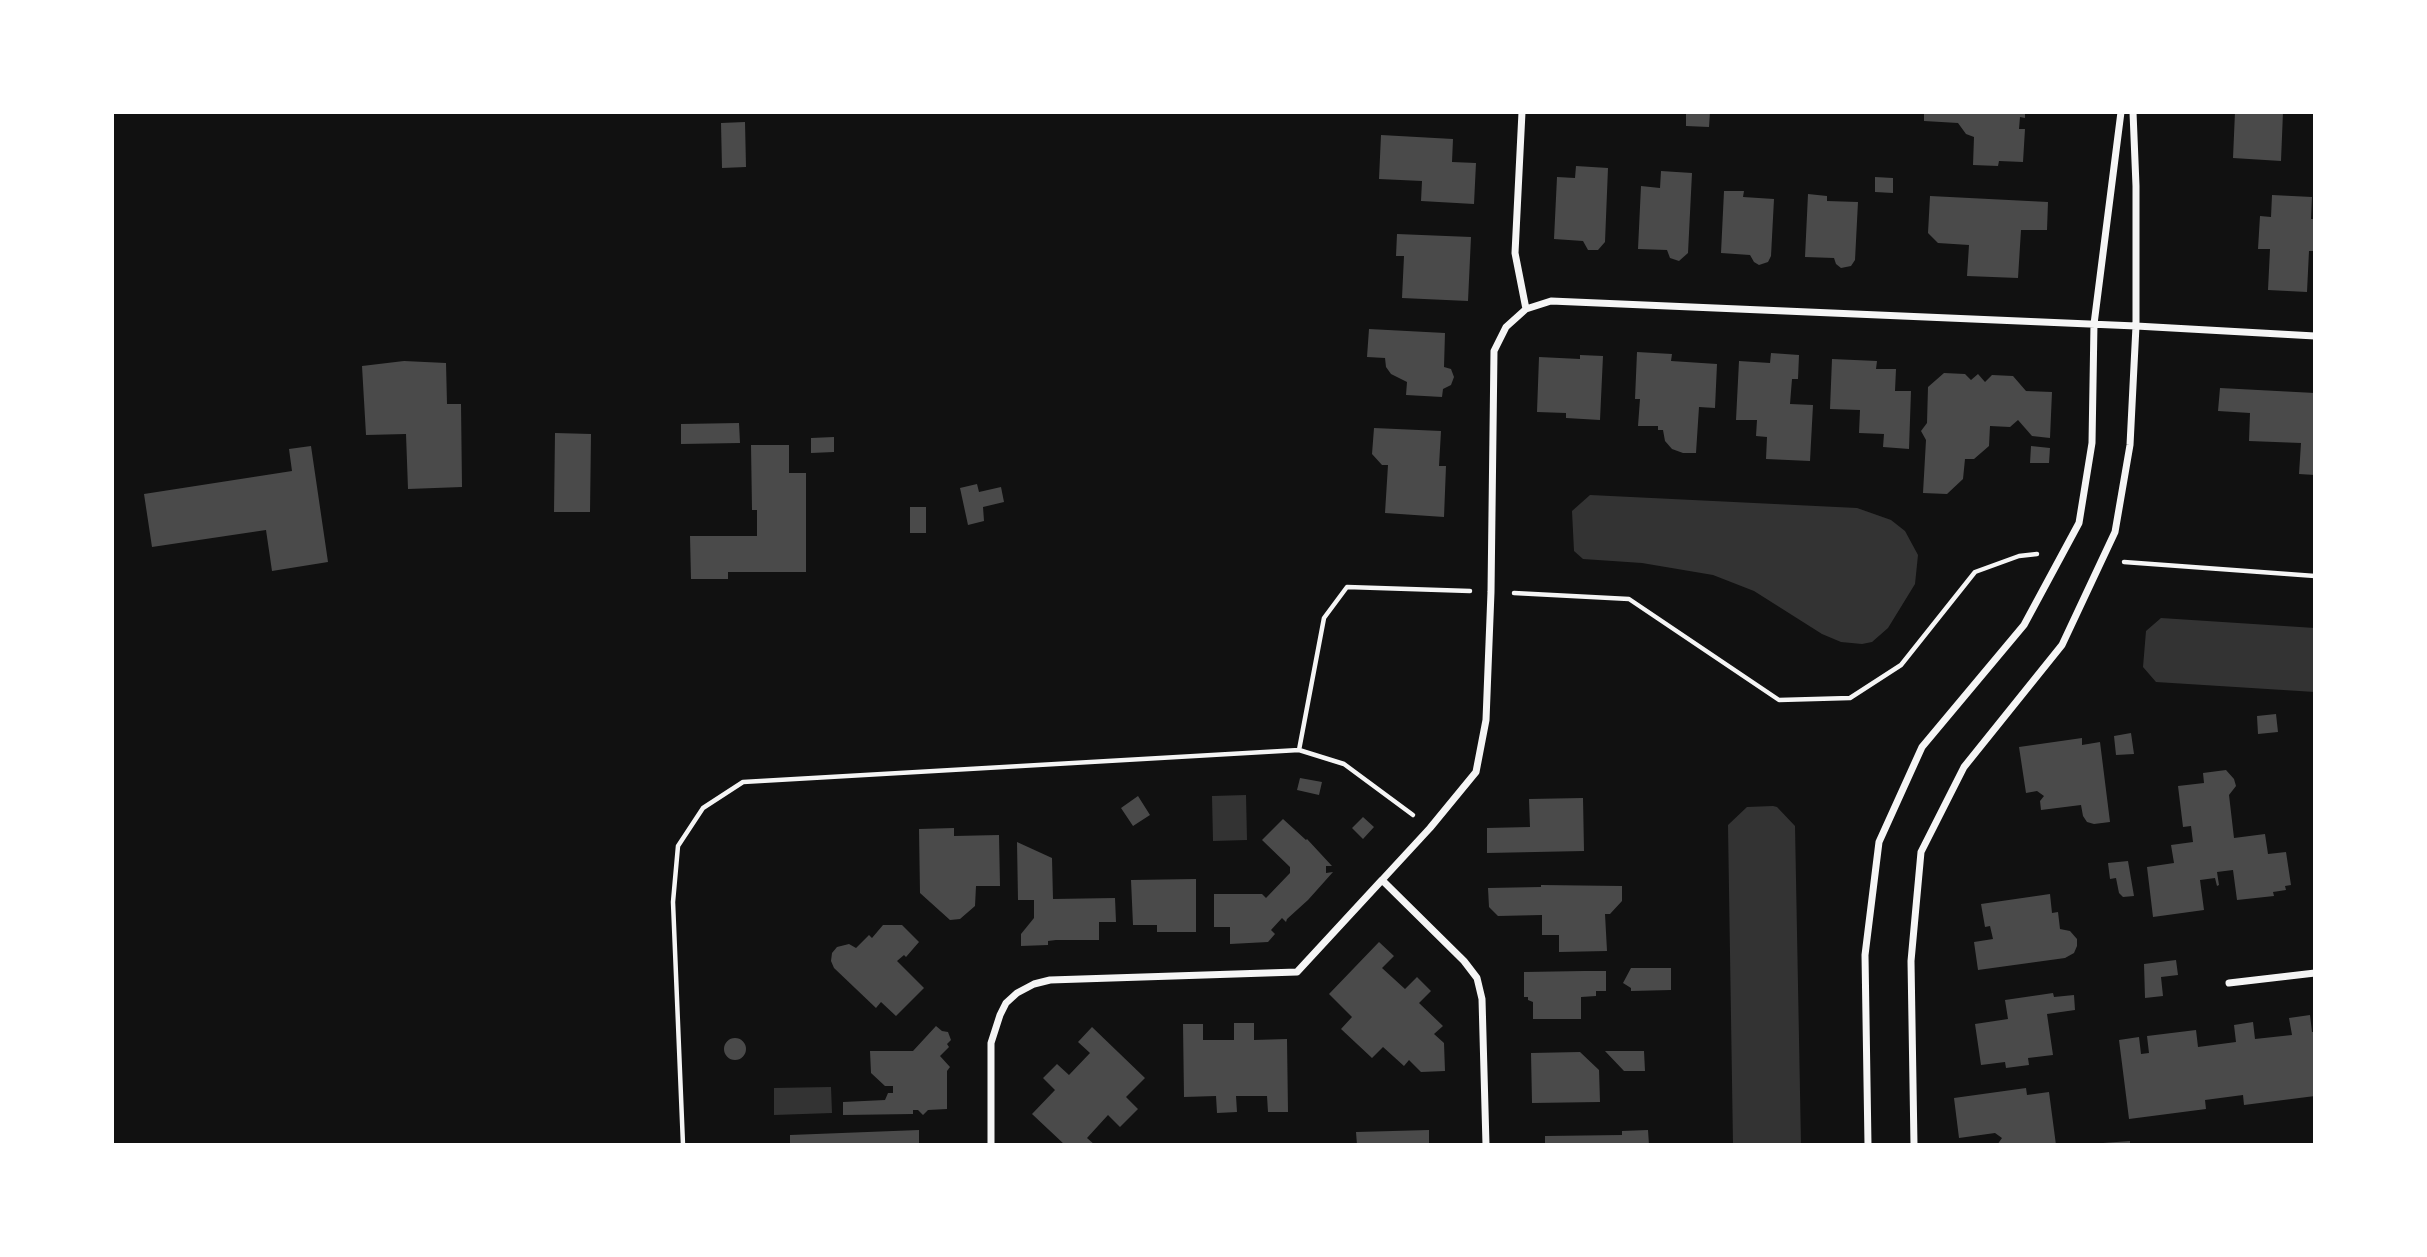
<!DOCTYPE html>
<style>
body{margin:0}
#map{position:relative;width:2427px;height:1257px;overflow:hidden;background:#111;font-family:"Titillium Web",sans-serif}
canvas{display:block}
.frame{position:absolute;inset:0;border:114px solid #fff;pointer-events:none}
</style>
<div id="map">
<canvas width="2427" height="1257"></canvas>
<div class="frame"></div>
</div>
<script>
const c = document.querySelector('canvas').getContext('2d');
c.lineJoin = 'round';
function fillPath(path, color) { c.fillStyle = color; c.fill(path, 'evenodd'); }
const shape = rows => new Path2D(rows.map(r => 'M' + r).join(''));
function trace(path, color, width, dash) { c.strokeStyle = color; c.lineWidth = width; c.lineCap = dash ? 'butt' : 'round'; c.setLineDash(dash || []); c.stroke(path); }
fillPath(shape([
 [1590,495,1857,508,1891,520,1905,531,1918,555,1915,584,1888,628,1872,642,1862,644,1841,642,1822,634,1754,591,1713,575,1642,563,1583,559,1574,551,1572,511],
 [2161,618,2315,628,2315,692,2156,682,2143,667,2146,631],
 [1246,795,1247,840,1213,841,1212,796],
 [1773,806,1777,807,1795,826,1801,1145,1733,1145,1728,825,1747,807],
 [831,1087,832,1113,774,1115,774,1088]
]), '#333');
fillPath(shape([
 [1686,112,1710,112,1709,127,1686,126],
 [1924,112,2025,112,2025,118,2020,117,2019,129,2025,129,2023,162,1999,161,1998,166,1973,165,1974,137,1966,134,1958,123,1924,121],
 [2235,112,2283,112,2281,161,2233,158],
 [745,122,746,167,722,168,721,123],
 [1381,135,1453,139,1452,162,1476,163,1474,204,1421,201,1422,181,1379,179],
 [1576,166,1608,168,1605,242,1598,250,1588,250,1583,241,1554,239,1557,177,1575,178],
 [1661,171,1692,173,1688,253,1679,261,1670,258,1667,250,1638,249,1641,186,1660,188],
 [1875,177,1893,178,1893,193,1875,192],
 [1724,191,1744,191,1743,197,1774,199,1771,256,1768,262,1759,265,1754,262,1750,255,1721,253],
 [1808,194,1827,196,1827,201,1858,202,1855,260,1851,266,1841,268,1836,264,1834,258,1805,257],
 [2272,195,2312,197,2311,219,2315,219,2315,251,2309,251,2307,292,2268,290,2270,249,2258,249,2260,216,2271,217],
 [1930,196,2048,202,2047,230,2021,230,2018,278,1967,276,1969,245,1938,243,1928,233],
 [1397,234,1471,237,1468,301,1402,298,1404,256,1396,256],
 [1369,329,1445,333,1444,367,1451,369,1454,377,1451,385,1443,389,1442,397,1406,395,1407,382,1391,374,1386,367,1385,358,1367,357],
 [1637,352,1672,354,1671,361,1717,364,1715,408,1699,407,1696,453,1683,453,1672,449,1665,441,1663,430,1658,430,1658,426,1638,426,1640,399,1635,399],
 [1771,353,1799,355,1798,379,1792,379,1790,404,1813,405,1810,461,1766,459,1767,437,1756,436,1757,420,1736,420,1739,361,1770,363],
 [1580,355,1603,356,1600,420,1566,418,1566,413,1537,412,1539,357,1580,359],
 [1832,359,1877,361,1876,369,1896,369,1895,391,1911,391,1909,449,1883,447,1884,434,1859,433,1860,410,1830,409],
 [404,361,446,363,447,404,461,404,462,487,408,489,406,434,366,435,362,366],
 [1944,373,1965,374,1971,380,1978,374,1985,382,1992,375,2013,376,2026,391,2052,392,2050,438,2032,436,2018,420,2010,427,1990,426,1989,446,1974,459,1965,459,1963,479,1947,494,1923,493,1926,440,1921,431,1927,423,1928,387],
 [2220,388,2315,393,2315,475,2299,474,2301,443,2249,441,2250,413,2218,411],
 [739,423,740,443,681,444,681,424],
 [1374,428,1441,431,1439,466,1446,466,1444,517,1385,513,1388,465,1382,465,1372,454],
 [555,433,591,434,590,512,554,512],
 [834,437,834,452,811,453,811,438],
 [751,445,789,445,789,473,806,473,806,572,728,572,728,579,691,579,690,536,757,536,757,510,752,510],
 [311,446,328,562,272,571,266,530,152,547,144,494,292,471,289,449],
 [2031,446,2050,448,2049,463,2030,463],
 [977,484,979,492,1001,487,1004,502,983,507,984,521,968,525,960,488],
 [910,507,926,507,926,533,910,533],
 [2276,714,2278,732,2258,734,2257,716],
 [2131,733,2134,754,2116,755,2114,736],
 [2082,738,2082,745,2100,742,2110,822,2094,824,2087,822,2083,816,2081,805,2041,810,2040,801,2044,796,2037,791,2026,793,2019,747],
 [2226,770,2234,779,2236,786,2229,795,2234,838,2265,834,2268,854,2286,852,2291,885,2285,886,2286,890,2273,892,2274,896,2237,900,2233,870,2217,872,2219,885,2217,886,2215,878,2200,880,2204,910,2153,917,2147,867,2174,863,2171,845,2193,842,2191,826,2183,827,2178,786,2204,783,2203,773],
 [1300,778,1322,782,1319,795,1297,790],
 [1138,796,1150,815,1133,826,1121,808],
 [1583,798,1584,851,1487,853,1487,828,1530,827,1529,799],
 [1363,817,1374,827,1363,839,1352,828],
 [1283,819,1306,840,1307,839,1332,866,1326,866,1326,873,1333,872,1308,900,1287,919,1286,922,1282,918,1271,930,1275,934,1268,942,1230,944,1230,927,1214,927,1214,894,1262,894,1266,898,1290,873,1290,867,1262,840],
 [954,828,954,836,999,835,1000,886,976,886,975,906,960,919,950,920,920,893,919,829],
 [1017,842,1052,858,1053,899,1115,898,1116,922,1099,922,1099,940,1056,940,1048,941,1048,945,1021,946,1021,934,1034,918,1034,900,1018,900],
 [2128,861,2134,896,2123,897,2119,893,2116,878,2110,879,2108,863],
 [1196,879,1196,932,1157,932,1157,925,1133,925,1131,880],
 [1541,885,1622,886,1622,901,1610,914,1605,914,1607,951,1559,952,1559,935,1542,935,1542,915,1498,916,1489,907,1488,888,1541,887],
 [2050,894,2052,913,2058,912,2060,929,2070,931,2077,939,2077,946,2074,953,2065,958,1978,970,1974,942,1993,939,1990,926,1985,927,1981,904],
 [883,925,902,925,919,942,906,957,904,955,897,961,924,988,896,1016,881,1002,876,1008,834,968,831,961,832,953,837,947,849,944,856,948,869,935,872,938],
 [1379,942,1394,956,1382,968,1405,989,1417,977,1431,991,1419,1003,1443,1026,1434,1034,1444,1043,1445,1071,1421,1072,1409,1060,1404,1066,1383,1047,1372,1058,1341,1029,1352,1017,1329,994],
 [2176,960,2178,975,2161,977,2163,996,2145,998,2144,964],
 [1631,968,1671,968,1671,990,1631,991,1631,988,1623,983],
 [1584,971,1606,971,1606,991,1596,991,1596,996,1581,997,1581,1019,1533,1019,1533,1002,1528,1000,1528,997,1524,997,1524,972],
 [2053,993,2054,997,2074,995,2075,1010,2047,1014,2053,1055,2028,1058,2029,1065,2006,1068,2005,1062,1981,1065,1975,1024,2008,1019,2005,1000],
 [2310,1015,2312,1032,2315,1032,2315,1096,2244,1105,2243,1095,2205,1100,2206,1109,2129,1119,2119,1040,2139,1037,2141,1054,2149,1053,2147,1036,2196,1030,2198,1047,2236,1042,2234,1025,2253,1022,2255,1039,2292,1035,2289,1018],
 [1234,1023,1254,1023,1254,1040,1287,1039,1288,1112,1268,1112,1267,1096,1236,1096,1237,1112,1217,1113,1216,1096,1184,1097,1183,1024,1203,1024,1203,1040,1234,1040],
 [936,1026,942,1031,948,1032,951,1040,947,1044,949,1047,940,1056,950,1067,947,1071,947,1109,928,1110,923,1115,918,1110,913,1110,913,1114,843,1115,843,1102,885,1100,888,1093,893,1093,893,1086,885,1086,871,1073,870,1051,913,1051],
 [1092,1027,1145,1078,1126,1097,1138,1109,1120,1127,1108,1115,1087,1138,1095,1145,1065,1145,1032,1114,1055,1090,1043,1078,1057,1064,1069,1075,1090,1053,1078,1042],
 '724 1049a11 11 0 1 1 22 0a11 11 0 1 1-22 0Z',
 [1605,1051,1644,1051,1645,1071,1624,1071],
 [1580,1052,1599,1070,1600,1102,1532,1103,1531,1053],
 [2026,1088,2027,1095,2049,1092,2056,1145,1997,1145,2002,1138,1995,1133,1959,1138,1954,1098],
 [919,1130,919,1145,790,1145,790,1135],
 [1429,1130,1429,1145,1357,1145,1356,1132],
 [1648,1130,1649,1145,1545,1145,1545,1136,1622,1135,1622,1131],
 [2130,1141,2130,1145,2103,1145,2103,1143]
]), '#4a4a4a');
trace(shape([
 [2124,562,2315,576],
 [1514,593,1629,599,1779,700,1850,698,1901,665,1975,572,2019,556,2037,554],
 [1299,750,1324,618,1347,587,1470,591],
 [683,1145,673,902,678,846,703,808,743,782,1299,750,1344,764,1413,815]
]), '#f5f5f5', 4.5);
trace(shape([
 [1522,112,1515,253,1526,309],
 [1382,880,1430,828,1476,772,1486,720,1491,592,1494,351,1506,327,1526,309,1551,301,2136,326,2315,336],
 [2229,983,2315,973],
 [991,1145,991,1043,1000,1015,1006,1003,1017,993,1034,984,1050,980,1297,972,1382,880,1464,961,1477,978,1482,999,1486,1145],
 [1868,1145,1865,955,1879,842,1922,747,2024,625,2079,523,2092,443,2094,324,2121,112],
 [1914,1145,1911,961,1921,852,1964,767,2062,645,2115,532,2130,445,2136,326,2136,186,2133,112]
]), '#f5f5f5', 7);
</script>
